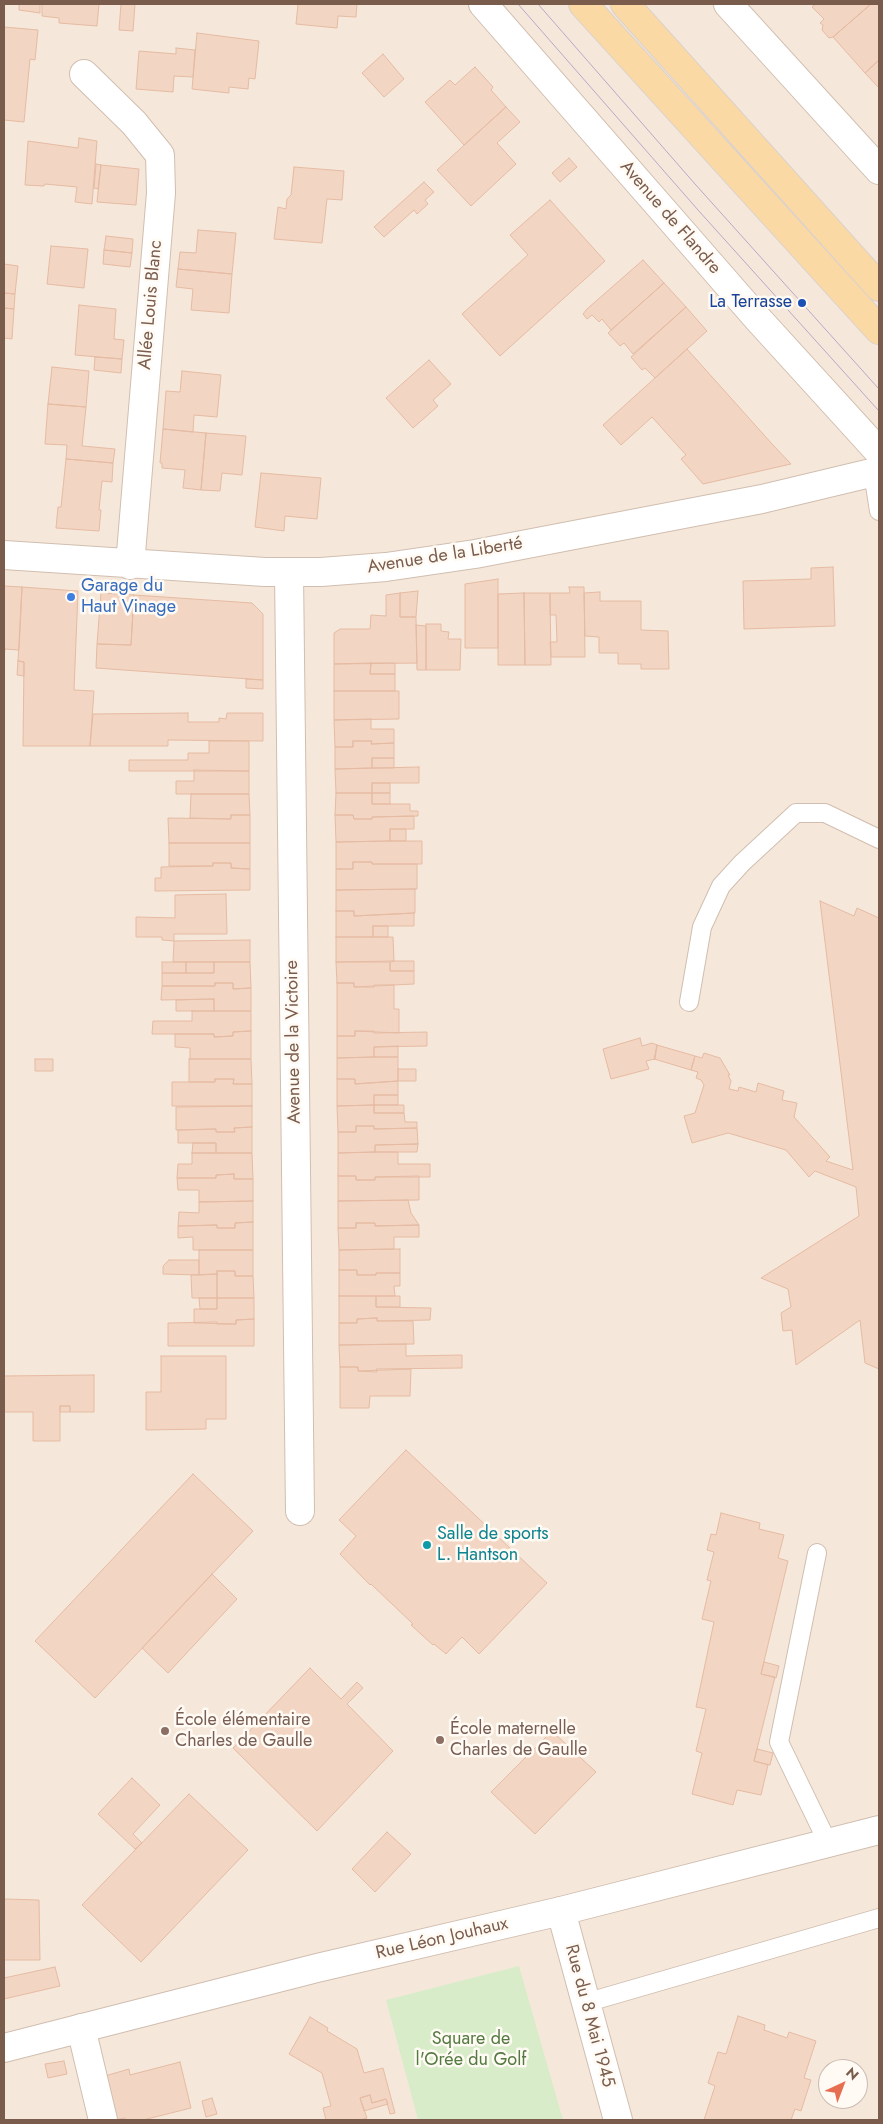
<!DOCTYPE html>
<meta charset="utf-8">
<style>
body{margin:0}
#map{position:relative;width:883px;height:2124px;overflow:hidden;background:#fdf6ec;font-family:Jost,sans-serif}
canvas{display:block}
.frame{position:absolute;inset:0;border:5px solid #7a5c4d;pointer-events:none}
.north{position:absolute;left:818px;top:2059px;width:50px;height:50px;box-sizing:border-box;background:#fffaf3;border:1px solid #cabbb1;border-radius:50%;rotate:43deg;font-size:14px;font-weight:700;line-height:20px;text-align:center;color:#7a5c4d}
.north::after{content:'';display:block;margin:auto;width:18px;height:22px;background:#e76f51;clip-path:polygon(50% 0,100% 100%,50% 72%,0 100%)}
</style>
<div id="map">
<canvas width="883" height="2124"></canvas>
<div class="frame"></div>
<div class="north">N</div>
</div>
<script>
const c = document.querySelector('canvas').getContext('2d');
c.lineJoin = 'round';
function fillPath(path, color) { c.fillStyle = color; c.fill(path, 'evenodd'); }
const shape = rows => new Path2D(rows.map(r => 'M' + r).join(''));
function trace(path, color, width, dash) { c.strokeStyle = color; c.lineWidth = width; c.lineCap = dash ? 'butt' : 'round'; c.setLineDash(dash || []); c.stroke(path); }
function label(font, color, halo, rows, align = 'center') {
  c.font = font + ' Jost,sans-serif'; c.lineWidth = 5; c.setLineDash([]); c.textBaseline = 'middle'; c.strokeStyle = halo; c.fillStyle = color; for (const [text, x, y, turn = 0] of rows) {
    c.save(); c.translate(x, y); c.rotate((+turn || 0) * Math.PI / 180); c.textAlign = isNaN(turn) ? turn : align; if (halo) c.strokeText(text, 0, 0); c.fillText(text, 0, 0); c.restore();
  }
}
fillPath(shape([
 [4,4,879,4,879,2120,4,2120],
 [828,2069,858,2069,858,2099,828,2099]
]), '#f5e8da');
fillPath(shape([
 [519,1966,563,2120,418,2120,386,2000]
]), '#d8ecc9');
const building = shape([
 [19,4,40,4,40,13,19,10,19,4],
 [42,4,99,4,97,26,59,23,59,18,42,16,42,4],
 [121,4,135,4,133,31,119,30,121,4],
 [298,4,357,4,356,17,338,16,337,28,296,24,298,4],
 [816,4,871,4,833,37,829,38,822,30,823,25,820,23,824,19,812,7,816,4],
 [871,4,879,4,879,60,865,73,833,37,871,4],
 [4,27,38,30,35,60,30,59,24,122,4,120,4,27],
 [197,33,259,41,255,79,249,78,248,89,229,87,229,93,192,89,197,33],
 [176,48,195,50,193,77,174,76,173,92,136,89,139,51,176,54,176,48],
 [383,54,404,79,384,97,362,73,383,54],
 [879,60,879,88,865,73,879,60],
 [475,67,493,87,491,90,506,107,464,145,425,102,450,80,455,85,475,67],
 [506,107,520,122,497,143,516,164,471,206,437,170,506,107],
 [79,138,97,141,92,204,75,202,77,187,45,184,44,186,25,185,28,141,78,148,79,138],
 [569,158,577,167,560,182,552,173,569,158],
 [96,164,101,165,98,189,94,188,96,164],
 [101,165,139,169,136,205,97,202,101,165],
 [294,167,344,171,342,200,327,199,322,243,274,239,278,207,286,209,287,199,291,195,294,167],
 [424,182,434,192,425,200,428,204,417,214,414,210,384,237,374,227,424,182],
 [550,200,605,261,500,356,462,314,528,255,510,235,550,200],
 [198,230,236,233,232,274,178,269,180,252,196,253,198,230],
 [106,236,133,239,132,253,104,250,106,236],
 [51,246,88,249,84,288,47,284,51,246],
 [104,250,132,253,130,267,103,264,104,250],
 [643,260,664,283,611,330,602,319,599,322,592,315,587,319,583,314,587,309,643,260],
 [4,264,18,266,15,294,4,293,4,264],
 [178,269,232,274,229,313,191,310,193,289,176,287,178,269],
 [664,283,686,307,633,354,624,343,620,346,608,333,664,283],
 [4,293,15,294,14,309,4,308,4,293],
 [79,305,116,309,114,339,124,340,122,359,75,355,79,305],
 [686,307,707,331,655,378,645,368,642,370,631,357,686,307],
 [4,308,14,309,12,339,4,338,4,308],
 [687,349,773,445,791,464,703,484,681,459,686,455,652,417,621,445,603,425,687,349],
 [95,357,122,359,121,373,94,370,95,357],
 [429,360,451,384,433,400,438,406,413,428,386,398,429,360],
 [52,367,89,371,86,407,48,404,52,367],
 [182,371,221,375,217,417,194,415,193,432,163,429,166,391,180,392,182,371],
 [48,404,86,407,82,446,115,449,113,463,66,459,67,445,45,444,48,404],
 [163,429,206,433,201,490,183,488,185,470,162,468,162,463,160,463,163,429],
 [206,433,246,436,242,475,222,473,220,491,201,490,206,433],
 [66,459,113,463,112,482,102,481,99,510,101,510,99,531,56,528,58,507,61,507,66,459],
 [261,473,321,478,317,519,285,516,284,531,255,527,261,473],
 [833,567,835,626,744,629,743,581,811,579,811,568,833,567],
 [498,579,498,648,465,648,465,584,498,579],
 [4,586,22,587,19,650,5,649,4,658,4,586],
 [22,587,78,591,74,690,94,691,90,746,23,746,24,662,18,661,22,587],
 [569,587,584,587,585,657,551,657,550,642,557,642,556,615,550,615,550,593,570,593,569,587],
 [418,591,416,617,400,617,400,593,418,591],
 [600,592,600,601,641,601,641,630,668,631,669,669,641,669,641,664,618,664,618,653,599,653,599,637,585,636,584,593,600,592],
 [101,593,134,595,131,645,97,644,101,593],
 [400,593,400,617,416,617,417,663,334,664,334,633,340,629,370,629,371,615,386,616,386,595,400,593],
 [524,593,550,593,551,665,525,665,524,593],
 [524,593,525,665,498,665,498,594,524,593],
 [134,595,252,603,263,614,263,680,96,668,97,644,131,645,134,595],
 [426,624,441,624,441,631,449,632,448,639,461,639,460,670,426,670,426,624],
 [416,625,426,626,426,670,417,670,416,625],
 [18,661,24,662,24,676,17,675,18,661],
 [371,663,395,663,395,674,370,674,371,663],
 [371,663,370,674,395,674,395,691,334,691,334,664,371,663],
 [246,679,263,680,263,689,246,688,246,679],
 [334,691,399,691,399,719,334,720,334,691],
 [188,713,188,722,219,722,219,718,226,719,227,713,263,713,263,741,168,740,168,746,90,746,93,714,188,713],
 [371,719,371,729,394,729,394,743,371,744,372,741,353,741,353,747,335,747,334,720,371,719],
 [209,741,249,741,249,771,129,771,129,760,188,760,188,753,209,753,209,741],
 [353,741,372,741,371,744,394,743,394,758,372,758,372,768,335,769,335,747,353,747,353,741],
 [372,758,394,758,394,768,372,768,372,758],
 [419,767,419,783,372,783,372,793,336,793,335,769,419,767],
 [194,770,249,771,249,794,176,794,176,781,194,781,194,770],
 [372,783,390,783,390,793,372,793,372,783],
 [336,793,372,793,372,804,410,804,410,811,418,811,418,816,372,817,372,819,354,819,353,815,335,815,336,793],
 [372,793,390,793,390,804,372,804,372,793],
 [191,794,249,794,250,815,231,815,231,819,190,818,191,794],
 [231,815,250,815,250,843,169,843,168,818,231,819,231,815],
 [335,815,353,815,354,819,372,819,372,817,414,816,414,829,390,829,390,841,336,842,335,815],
 [390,829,406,829,406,841,390,841,390,829],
 [390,841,422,841,422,864,372,864,372,862,353,862,353,869,336,869,336,842,390,841],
 [169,843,250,843,250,869,231,868,231,863,213,863,213,866,169,866,169,843],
 [353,862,372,862,372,864,417,864,417,889,336,890,336,869,353,869,353,862],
 [213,863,231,863,231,868,250,869,250,890,155,891,155,878,161,878,161,867,213,866,213,863],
 [415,889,415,913,354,916,354,911,336,911,336,890,415,889],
 [226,894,227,934,174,934,174,941,162,940,162,937,136,937,136,917,175,918,175,895,226,894],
 [820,901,854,916,857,908,879,918,879,1369,865,1363,860,1320,796,1365,792,1330,783,1331,781,1313,791,1307,788,1289,761,1278,859,1216,856,1187,815,1171,809,1177,786,1150,728,1133,692,1143,684,1116,695,1113,704,1085,701,1080,696,1078,698,1072,691,1070,695,1056,702,1058,704,1053,720,1058,730,1075,728,1075,731,1081,729,1089,738,1091,739,1087,756,1092,758,1083,784,1091,782,1100,797,1103,794,1117,830,1157,826,1161,853,1170,820,901],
 [336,911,354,911,354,916,414,913,414,926,373,926,373,937,336,937,336,911],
 [373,926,388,926,388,937,373,937,373,926],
 [336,937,393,937,394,961,336,962,336,937],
 [250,940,250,962,173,962,174,941,250,940],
 [394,961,414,961,414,971,390,971,390,962,394,961],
 [162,962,186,962,186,973,162,973,162,962],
 [186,962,214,962,214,973,186,973,186,962],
 [214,962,250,962,251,988,233,989,233,983,215,983,215,986,162,986,162,973,214,973,214,962],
 [336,962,390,962,390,971,414,971,414,984,354,987,354,983,337,983,336,962],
 [215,983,233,983,233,989,251,988,251,1011,214,1011,214,999,161,1000,162,986,215,986,215,983],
 [337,983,354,983,354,987,374,987,374,985,394,985,394,1009,399,1009,399,1033,355,1031,355,1036,337,1036,337,983],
 [214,999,214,1011,176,1011,176,1000,214,999],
 [192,1011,251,1011,251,1031,233,1032,233,1036,214,1037,214,1034,152,1034,153,1021,192,1021,192,1011],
 [251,1031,251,1059,190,1059,190,1048,175,1047,175,1034,214,1034,214,1037,233,1036,233,1032,251,1031],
 [355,1031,374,1031,374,1033,427,1032,427,1046,374,1047,374,1057,337,1058,337,1036,355,1036,355,1031],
 [640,1038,642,1046,652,1043,657,1045,655,1059,646,1061,649,1069,611,1079,603,1049,640,1038],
 [657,1045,695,1056,691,1070,654,1059,657,1045],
 [398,1046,398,1057,374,1057,374,1047,398,1046],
 [374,1057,398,1057,398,1081,355,1084,355,1079,337,1079,337,1058,374,1057],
 [35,1059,53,1059,53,1071,35,1071,35,1059],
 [189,1059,251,1059,252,1084,233,1084,234,1079,215,1079,215,1082,189,1082,189,1059],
 [398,1069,416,1069,416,1081,398,1081,398,1069],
 [215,1079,234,1079,233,1084,252,1084,252,1106,172,1106,172,1082,215,1082,215,1079],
 [337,1079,355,1079,355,1084,398,1081,398,1095,374,1095,374,1105,337,1106,337,1079],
 [374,1095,398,1095,398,1105,374,1105,374,1095],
 [374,1105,404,1105,404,1113,374,1113,374,1105],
 [374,1105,374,1113,404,1113,405,1122,417,1122,417,1128,374,1129,374,1126,356,1126,356,1132,338,1132,337,1106,374,1105],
 [252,1106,252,1127,234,1128,235,1132,216,1132,216,1129,176,1130,176,1107,252,1106],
 [356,1126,374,1126,374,1129,417,1128,418,1144,375,1145,375,1152,338,1153,338,1132,356,1132,356,1126],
 [252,1127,252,1153,216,1153,216,1143,178,1143,178,1130,216,1129,216,1132,235,1132,234,1128,252,1127],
 [193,1143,216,1143,216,1153,192,1153,193,1143],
 [418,1144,417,1152,375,1152,375,1145,418,1144],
 [375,1152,398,1152,398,1164,430,1164,430,1177,375,1177,375,1180,356,1180,356,1176,338,1176,338,1153,375,1152],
 [192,1153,252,1153,253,1179,234,1179,234,1174,216,1175,216,1178,177,1178,178,1164,192,1164,192,1153],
 [234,1174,234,1179,253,1179,253,1201,199,1202,199,1190,178,1190,177,1178,216,1178,216,1175,234,1174],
 [338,1176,356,1176,356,1180,375,1180,375,1177,419,1176,419,1200,338,1201,338,1176],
 [408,1200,411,1213,419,1225,375,1226,375,1223,356,1223,356,1228,338,1228,338,1201,408,1200],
 [253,1201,253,1222,235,1223,235,1228,217,1228,217,1225,178,1226,179,1212,199,1213,199,1202,253,1201],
 [253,1222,253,1250,193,1250,193,1237,178,1238,178,1226,217,1225,217,1228,235,1228,235,1223,253,1222],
 [356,1223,375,1223,375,1226,419,1225,419,1237,394,1237,394,1249,339,1250,338,1228,356,1228,356,1223],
 [400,1249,400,1273,376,1273,376,1275,357,1275,357,1270,339,1270,339,1250,400,1249],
 [199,1250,253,1250,253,1276,235,1276,235,1271,217,1271,217,1274,199,1275,199,1250],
 [169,1260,199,1260,199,1275,163,1274,163,1266,169,1260],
 [339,1270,357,1270,357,1275,376,1275,376,1273,400,1273,400,1286,394,1286,395,1296,339,1296,339,1270],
 [217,1271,235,1271,235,1276,253,1276,254,1298,217,1298,217,1271],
 [217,1274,217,1298,192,1298,191,1275,217,1274],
 [339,1296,376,1296,376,1307,431,1308,430,1320,377,1321,377,1318,357,1319,357,1323,339,1323,339,1296],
 [376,1296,400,1296,400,1307,376,1307,376,1296],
 [199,1298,217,1298,217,1309,200,1309,199,1298],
 [217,1298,254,1298,254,1319,236,1320,236,1324,194,1323,194,1309,217,1309,217,1298],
 [377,1318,377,1321,413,1321,414,1344,339,1345,339,1323,357,1323,357,1319,377,1318],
 [254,1319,254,1346,168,1346,168,1323,217,1322,217,1324,236,1324,236,1320,254,1319],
 [406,1344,406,1356,462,1355,462,1368,376,1369,377,1372,358,1371,358,1367,340,1367,339,1345,406,1344],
 [161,1356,226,1356,226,1419,206,1419,206,1429,146,1430,146,1392,161,1392,161,1356],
 [340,1367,358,1367,358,1371,411,1369,410,1396,370,1396,369,1408,340,1408,340,1367],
 [94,1375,94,1412,70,1412,70,1406,60,1406,60,1441,33,1441,33,1412,4,1412,4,1376,94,1375],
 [60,1406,70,1406,70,1412,60,1412,60,1406],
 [406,1450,547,1583,479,1654,462,1637,446,1654,434,1644,433,1645,411,1625,413,1624,371,1584,370,1585,340,1554,356,1536,339,1520,406,1450],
 [193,1474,253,1531,95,1698,35,1641,193,1474],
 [721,1513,760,1523,759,1529,784,1535,778,1558,788,1561,761,1674,775,1677,754,1761,768,1765,761,1795,737,1790,733,1805,692,1794,702,1753,696,1751,706,1709,696,1707,714,1622,702,1619,711,1581,707,1580,714,1552,707,1550,711,1534,716,1535,721,1513],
 [212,1574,237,1599,168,1673,142,1648,212,1574],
 [764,1662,779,1666,776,1678,761,1674,764,1662],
 [310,1668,341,1699,357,1682,363,1688,347,1704,393,1751,317,1831,233,1748,310,1668],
 [552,1731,596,1772,535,1834,491,1792,552,1731],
 [757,1749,773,1753,770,1765,754,1761,757,1749],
 [132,1778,160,1805,133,1834,142,1843,135,1849,98,1814,132,1778],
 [189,1794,248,1850,141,1962,82,1905,189,1794],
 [387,1832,411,1854,375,1892,352,1869,387,1832],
 [4,1899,39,1900,40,1960,4,1960,4,1899],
 [55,1967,60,1986,4,1999,4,1978,55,1967],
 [738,2016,765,2025,764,2030,787,2038,789,2032,816,2041,804,2078,811,2080,801,2111,795,2109,791,2120,704,2120,715,2086,708,2083,718,2052,726,2054,738,2016],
 [310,2017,328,2028,327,2031,357,2049,364,2073,383,2068,395,2113,390,2114,386,2099,372,2103,370,2095,360,2098,367,2118,360,2120,326,2120,323,2108,331,2106,322,2073,289,2054,310,2017],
 [64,2061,67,2074,48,2078,45,2064,64,2061],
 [180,2062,191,2108,143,2120,125,2120,125,2118,115,2120,105,2076,129,2069,130,2075,180,2062],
 [370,2095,372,2103,386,2099,388,2104,364,2111,360,2098,370,2095],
 [212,2098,217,2114,206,2117,202,2101,212,2098]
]);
fillPath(building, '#f3d5c3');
trace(building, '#e6bba3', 1);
const service = shape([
 [873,473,879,511],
 [689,1002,702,927,721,886,742,863,796,813,825,813,879,839],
 [817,1553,779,1742,828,1843],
 [585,2003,879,1918]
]);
const minor = shape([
 [84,74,134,123,160,155,161,193,130,565],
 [4,555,265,572,321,572,386,567,475,554,762,499,879,471],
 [289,572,300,1511],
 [561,1911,618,2120],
 [81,2028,103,2120]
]);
const tertiary = shape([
 [483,4,758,319,879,452],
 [728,4,879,170],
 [4,2048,317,1968,561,1911,879,1830]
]);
const primary = shape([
 [583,4,879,330],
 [625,4,879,287]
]);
trace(service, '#d1beb0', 20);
trace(minor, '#d1beb0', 30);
trace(tertiary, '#d1beb0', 30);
trace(primary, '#dad1cd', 30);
trace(service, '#fff', 18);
trace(minor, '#fff', 28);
trace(tertiary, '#fff', 28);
trace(primary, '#fbd9a5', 28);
trace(shape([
 [518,4,698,210,879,411],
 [538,4,695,184,879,389]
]), '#b9a8c9', 1);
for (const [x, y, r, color] of [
 [802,303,5,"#1a4fb4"],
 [71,597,5,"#3f7fe0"],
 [427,1545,5,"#0f9aa8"],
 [165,1731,5,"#8d6e63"],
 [440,1740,5,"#8d6e63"]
]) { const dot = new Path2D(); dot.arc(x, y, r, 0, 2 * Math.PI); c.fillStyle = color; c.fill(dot); trace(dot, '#fffaf3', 2); }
label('18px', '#7a5c4d', '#fffaf3', [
 ["Avenue de Flandre",670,218,49],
 ["Allée Louis Blanc",151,305,-85],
 ["Avenue de la Liberté",445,556,-9],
 ["Avenue de la Victoire",294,1042,-91],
 ["Rue Léon Jouhaux",442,1939,-13],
 ["Rue du 8 Mai 1945",589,2016,75]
]);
label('18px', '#164399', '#fffaf3', [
 ["La Terrasse",792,303]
], 'right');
label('18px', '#366cbe', '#fffaf3', [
 ["Garage du",81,587],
 ["Haut Vinage",81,608]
], 'left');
label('18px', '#0d838f', '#fffaf3', [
 ["Salle de sports",437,1535],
 ["L. Hantson",437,1556]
], 'left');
label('18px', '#785e54', '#fffaf3', [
 ["École élémentaire",175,1721],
 ["Charles de Gaulle",175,1742],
 ["École maternelle",450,1730],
 ["Charles de Gaulle",450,1751]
], 'left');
label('18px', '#537a41', '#fffaf3', [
 ["Square de",471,2040],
 ["l'Orée du Golf",471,2061]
]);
</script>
